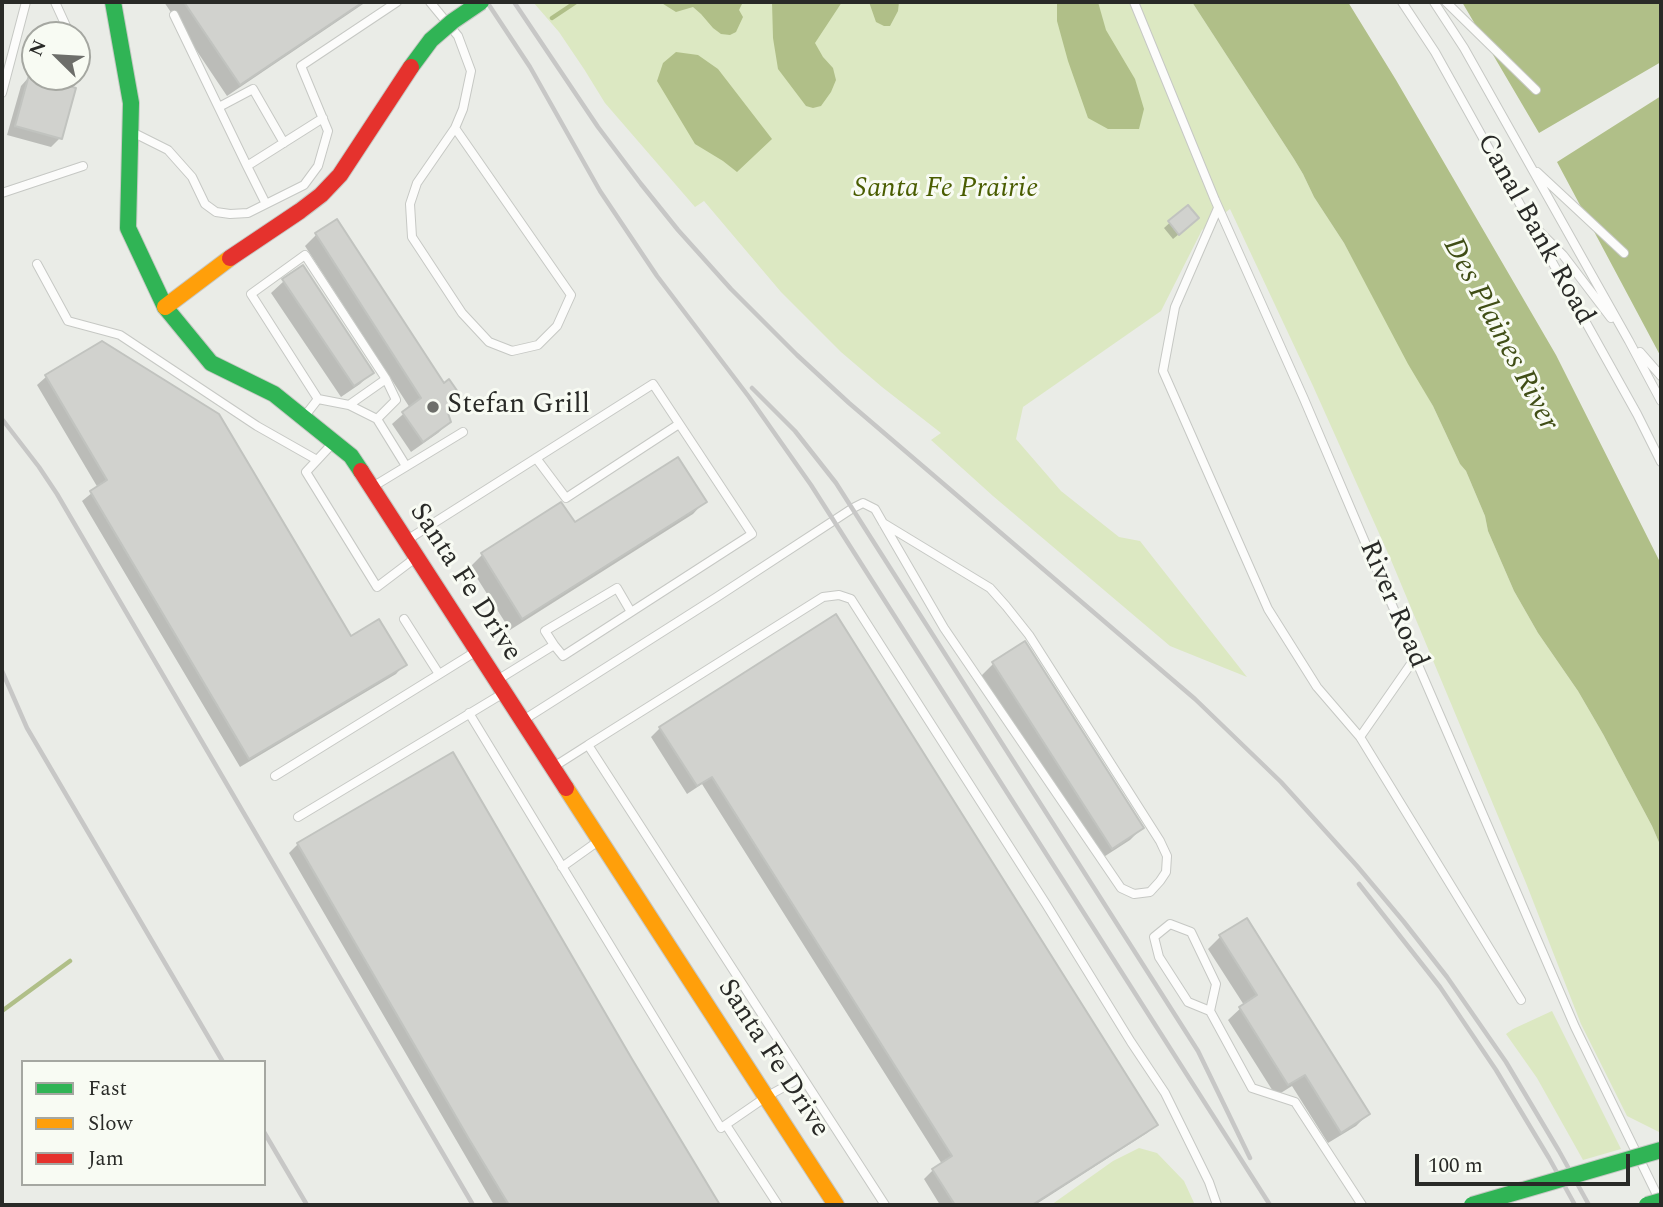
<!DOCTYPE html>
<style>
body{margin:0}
#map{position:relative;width:1663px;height:1207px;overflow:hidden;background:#eaece7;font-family:Spectral,serif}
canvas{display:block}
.frame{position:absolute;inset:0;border:4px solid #292a27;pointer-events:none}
.legend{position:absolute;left:21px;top:1060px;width:245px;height:126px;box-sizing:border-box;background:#f8fbf3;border:2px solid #a5a7a1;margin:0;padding:9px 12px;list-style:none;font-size:21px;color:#292a27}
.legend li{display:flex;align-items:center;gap:14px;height:35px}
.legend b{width:35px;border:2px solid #a5a7a1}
.north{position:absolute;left:21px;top:21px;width:70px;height:70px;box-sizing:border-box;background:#f8fbf3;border:2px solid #a5a7a1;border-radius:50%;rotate:294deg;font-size:19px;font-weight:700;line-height:28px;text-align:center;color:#292a27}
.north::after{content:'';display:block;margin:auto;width:24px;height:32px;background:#6d6e6a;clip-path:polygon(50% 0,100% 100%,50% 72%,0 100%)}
.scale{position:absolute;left:1415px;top:1154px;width:215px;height:32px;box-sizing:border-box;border:4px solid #292a27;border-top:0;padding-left:9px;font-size:21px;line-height:24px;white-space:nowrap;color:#292a27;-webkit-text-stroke:5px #f8fbf3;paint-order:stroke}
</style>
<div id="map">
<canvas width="1663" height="1207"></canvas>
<div class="frame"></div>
<ul class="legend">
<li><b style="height:9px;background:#30b455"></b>Fast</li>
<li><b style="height:9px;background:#ff9f0a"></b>Slow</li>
<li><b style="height:9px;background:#e5322d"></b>Jam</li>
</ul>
<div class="north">N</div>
<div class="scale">100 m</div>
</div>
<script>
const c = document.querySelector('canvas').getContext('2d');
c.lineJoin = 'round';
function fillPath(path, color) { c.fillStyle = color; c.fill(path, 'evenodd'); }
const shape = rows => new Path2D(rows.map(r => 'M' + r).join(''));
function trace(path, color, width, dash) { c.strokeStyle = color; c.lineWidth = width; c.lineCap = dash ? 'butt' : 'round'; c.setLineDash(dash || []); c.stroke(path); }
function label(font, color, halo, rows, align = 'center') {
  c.font = font + ' Spectral,serif'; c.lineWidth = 6; c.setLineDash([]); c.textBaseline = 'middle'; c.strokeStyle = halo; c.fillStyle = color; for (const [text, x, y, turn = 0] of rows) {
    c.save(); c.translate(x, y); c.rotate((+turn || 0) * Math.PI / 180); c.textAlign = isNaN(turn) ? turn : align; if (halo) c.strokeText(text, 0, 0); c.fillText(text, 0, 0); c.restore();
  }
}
fillPath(shape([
 [533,2,1192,2,1294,159,1303,174,1314,197,1344,243,1433,406,1460,464,1466,471,1485,516,1488,531,1514,591,1538,633,1578,691,1603,734,1652,826,1661,847,1661,1133,1627,1116,1581,1024,1526,883,1391,560,1313,386,1230,209,1202,230,1161,311,1023,407,1016,439,1061,491,1119,537,1140,541,1247,677,1170,646,993,496,931,440,941,433,882,387,841,352,781,292,704,201,695,207,605,103,584,69,559,32],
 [1552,1011,1621,1149,1583,1160,1537,1078,1506,1034,1513,1029],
 [1139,1148,1157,1153,1184,1181,1195,1205,1051,1205,1113,1161]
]), '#dce8c2');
fillPath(shape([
 [660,2,743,2,739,10,743,17,736,32,730,35,721,34,713,28,701,14,693,7,676,12],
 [772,2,842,2,815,43,823,57,833,68,836,80,831,92,821,106,813,108,806,106,778,69,773,38],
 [869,2,899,2,898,11,890,26,884,26,876,22],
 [1057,2,1098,2,1106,30,1135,79,1144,109,1139,129,1108,129,1088,118,1068,61,1057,21],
 [1192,2,1348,2,1396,80,1556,355,1661,564,1661,847,1652,826,1603,734,1578,691,1538,633,1514,591,1488,531,1485,516,1466,471,1460,464,1433,406,1408,364,1344,243,1314,197,1303,174,1294,159],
 [1462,2,1661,2,1661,62,1539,133],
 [676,52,698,55,718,69,772,139,737,172,723,161,695,144,657,81,663,63],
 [1661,96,1661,357,1557,162]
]), '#b0bf88');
fillPath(shape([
 [164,2,366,2,227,96],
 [29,77,60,138,51,147,7,135,21,86],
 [1187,207,1191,224,1173,239,1164,228],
 [337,221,443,385,462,402,447,416,449,422,438,433,411,452,392,424,410,408,305,246,316,235],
 [284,281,372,372,360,384,341,397,271,293],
 [46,377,350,638,404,665,396,674,240,767,82,501,98,488,37,385],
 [705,501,693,514,510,630,470,567,482,555,561,505,575,525],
 [1024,643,1142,828,1130,840,1099,860,981,676,993,664],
 [660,728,1156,1125,1147,1133,1035,1205,940,1205,924,1179,933,1170,942,1164,702,784,687,794,651,737],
 [298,844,630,1060,717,1205,494,1205,289,853],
 [1220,937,1368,1114,1356,1126,1328,1143,1292,1086,1276,1096,1228,1020,1244,1005,1208,949]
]), '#0003');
trace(shape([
 [552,18,576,2],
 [2,1011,70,961]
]), '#b0bf88', 4.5);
const building = shape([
 [184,2,363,2,240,85,184,2],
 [29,75,76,88,62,139,15,126,29,75],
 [1188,205,1199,218,1179,235,1168,221,1188,205],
 [337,219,444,383,449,379,465,402,448,413,451,422,423,442,402,412,421,398,315,233,337,219],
 [303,265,374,373,354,386,282,279,303,265],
 [102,341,219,414,351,636,379,619,407,665,249,759,90,491,107,480,45,375,102,341],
 [678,457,707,502,522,619,481,553,561,502,575,522,678,457],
 [836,614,1158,1125,1032,1205,955,1205,932,1169,952,1156,712,777,697,786,659,727,836,614],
 [1025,641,1144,828,1112,849,992,662,1025,641],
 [453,752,632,1059,720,1205,509,1205,469,1139,297,843,453,752],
 [1247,918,1370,1114,1341,1133,1305,1075,1288,1085,1239,1007,1257,995,1219,935,1247,918]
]);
fillPath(building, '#d1d2ce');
trace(building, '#c1c3bf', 2);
const lane = shape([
 [55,2,66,26,68,35],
 [430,2,458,36,471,71,463,109,455,128,417,183,410,204,412,237,462,313,489,342,512,351,538,345,557,326,571,295,455,128],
 [1134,2,1215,200,1304,399,1376,568,1575,1027,1658,1197],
 [1402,2,1435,52,1637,414,1661,462],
 [1434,2,1464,48,1629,341,1661,401],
 [1446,2,1536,90],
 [174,15,247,166,323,118],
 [2,93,26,2],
 [219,107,253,89,284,143],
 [132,132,168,150,192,177,205,204,216,212,230,214,248,213,304,185,318,166,328,131,301,66,397,2],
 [247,166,266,204],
 [1537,172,1624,253],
 [2,193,83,166],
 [1218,208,1175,307,1163,371,1268,609,1317,687,1360,737],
 [1537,229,1563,255,1611,318],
 [37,264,68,321,120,335,257,426,317,460],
 [1640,352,1661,376],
 [318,399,349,405],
 [304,417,318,399,251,294,305,255,386,379,349,405,377,419,406,466],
 [377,419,396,400,386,379],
 [333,443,306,472,377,587,414,559],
 [536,458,566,498,679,424],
 [374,486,463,432],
 [407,540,653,384,752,534,563,656,554,645,499,679],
 [404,619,439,674],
 [554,645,545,631,617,588,631,612],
 [1415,658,1360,737,1521,1000],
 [469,713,721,1128,766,1097,802,1077],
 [525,719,717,597,853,508,863,503,875,509,883,523,944,628,1121,888,1134,894,1150,892,1160,881,1166,872,1167,856,1160,841,1029,635,1006,606,990,588,883,523],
 [555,766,588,745],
 [275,776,475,652],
 [298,817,502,694],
 [562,867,597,842],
 [1210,1011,1216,984,1191,932,1170,924,1154,937,1159,957,1188,1002,1210,1011,1252,1088,1295,1102,1362,1205],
 [726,1125,778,1205],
 [885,1205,588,745,823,597,839,595,851,599,1046,904,1131,1042,1165,1093,1209,1182,1217,1205]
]);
const fast = shape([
 [113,2,131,103,128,228,165,307,211,363,274,394,351,456,361,471]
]);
const slow = shape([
 [165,307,230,258],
 [566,788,836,1205]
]);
const jam = shape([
 [361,471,566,788]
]);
trace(lane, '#c6c8c4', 10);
trace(fast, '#c6c8c4', 18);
trace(slow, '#c6c8c4', 18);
trace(jam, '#c6c8c4', 18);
trace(lane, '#fcfcfb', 8);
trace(fast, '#30b455', 16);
trace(slow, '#ff9f0a', 16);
trace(jam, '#e5322d', 16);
trace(shape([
 [487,2,530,67,600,191,657,276,749,397,811,485,1270,1205],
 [514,2,598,127,641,184,678,230,731,289,797,355,849,403,1195,699,1281,782,1357,866,1404,922,1447,977,1506,1062,1559,1151,1589,1205],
 [752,388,795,431,836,483,1198,1051,1250,1158],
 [2,419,39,467,57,494,473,1205],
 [2,671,27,728,223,1062],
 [1359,884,1440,987,1496,1070,1549,1158,1575,1205],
 [264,1132,307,1205]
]), '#c7c7c6', 4.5);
const fastBridge = shape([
 [411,67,431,40,453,21,481,2],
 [1472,1205,1661,1150],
 [1647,1205,1661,1201]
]);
const jamBridge = shape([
 [230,258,300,211,321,195,340,175,411,67]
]);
trace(fastBridge, '#c6c8c4', 18, []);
trace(jamBridge, '#c6c8c4', 18, []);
trace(fastBridge, '#30b455', 16);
trace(jamBridge, '#e5322d', 16);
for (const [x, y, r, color] of [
 [433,407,7,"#6d6e6a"]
]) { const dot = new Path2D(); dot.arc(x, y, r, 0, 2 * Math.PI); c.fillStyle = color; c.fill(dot); trace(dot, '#f8fbf3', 2.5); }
label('italic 28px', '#4a5d01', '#f8fbf3', [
 ["Santa Fe Prairie",946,191]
]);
label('28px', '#292a27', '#f8fbf3', [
 ["Canal Bank Road",1534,230,61],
 ["Santa Fe Drive",464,583,57],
 ["River Road",1392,605,67],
 ["Santa Fe Drive",772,1059,57]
]);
label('28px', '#292a27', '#f8fbf3', [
 ["Stefan Grill",447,407]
], 'left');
label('italic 30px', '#404e16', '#f8fbf3', [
 ["Des Plaines River",1499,335,62]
]);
</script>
